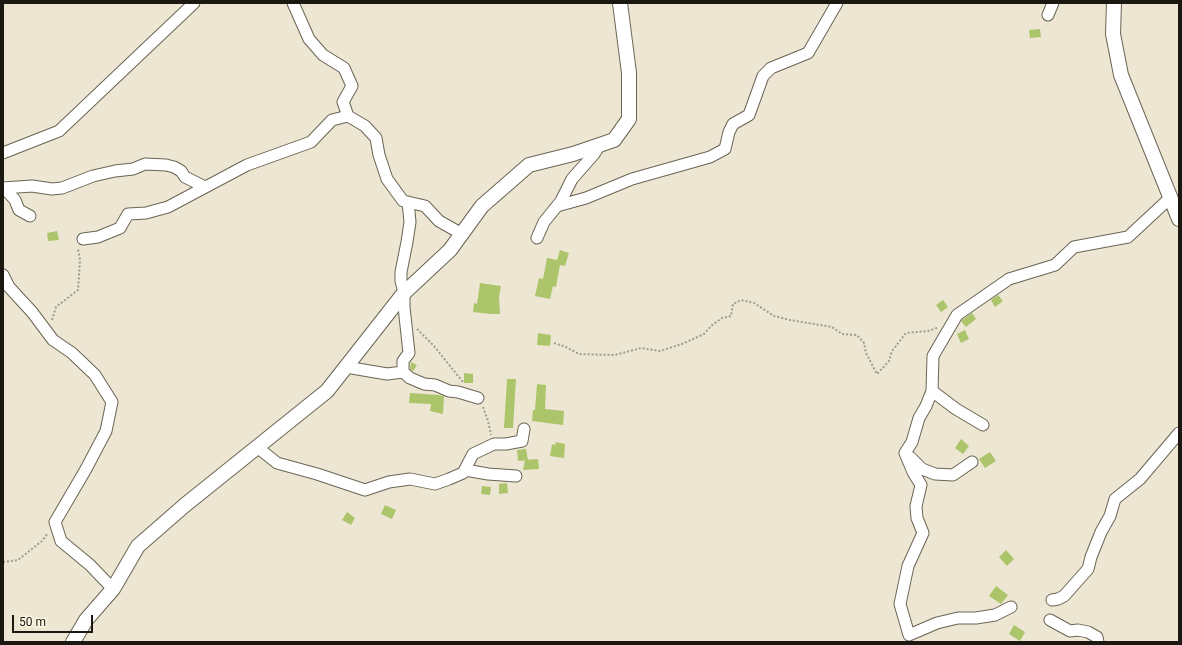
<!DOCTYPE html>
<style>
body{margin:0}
#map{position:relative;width:1182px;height:645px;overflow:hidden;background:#ede6d3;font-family:Roboto,sans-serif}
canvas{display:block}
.frame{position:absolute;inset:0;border:4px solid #1a1811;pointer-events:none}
.scale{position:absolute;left:12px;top:615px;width:81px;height:18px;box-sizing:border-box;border:2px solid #1a1811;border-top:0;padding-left:5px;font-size:12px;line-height:14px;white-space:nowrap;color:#1a1811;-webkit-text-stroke:3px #faf4e0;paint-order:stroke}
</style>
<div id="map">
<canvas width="1182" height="645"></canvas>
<div class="frame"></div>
<div class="scale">50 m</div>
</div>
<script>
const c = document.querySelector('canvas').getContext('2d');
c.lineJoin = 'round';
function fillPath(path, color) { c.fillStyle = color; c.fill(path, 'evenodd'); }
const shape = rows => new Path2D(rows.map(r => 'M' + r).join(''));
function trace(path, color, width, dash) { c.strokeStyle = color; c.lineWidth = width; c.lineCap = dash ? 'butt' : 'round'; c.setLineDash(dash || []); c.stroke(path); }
fillPath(shape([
 [1040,29,1041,37,1030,38,1029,30],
 [57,231,59,240,48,241,47,233],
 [560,250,569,253,565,266,560,265,556,287,553,286,550,299,535,296,539,278,543,279,547,258,557,260],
 [480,283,501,286,499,297,500,314,491,314,473,312,474,303,477,304],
 [998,295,1003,301,995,307,991,300],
 [943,300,948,307,941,312,936,305],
 [972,313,976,319,966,327,961,321],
 [965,330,969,339,961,343,957,334],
 [538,333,551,335,550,346,537,345],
 [411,362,417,365,413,371,410,369],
 [464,373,473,374,473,383,464,383],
 [507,379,516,379,513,428,504,428],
 [537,384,546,385,545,409,564,411,563,425,532,421,533,410,535,410],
 [410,393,439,395,444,396,443,414,430,411,431,404,409,403],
 [961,439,969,446,963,454,955,448],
 [556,442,565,444,564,458,550,456,552,444,555,445],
 [526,449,528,460,518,461,517,450],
 [990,452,996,461,985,468,979,459],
 [538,459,539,469,523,470,525,460],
 [507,483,508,493,499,494,499,484],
 [482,486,491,487,490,495,481,494],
 [385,505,396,510,392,519,381,514],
 [347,512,355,518,351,525,342,520],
 [1006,550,1014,559,1007,566,999,557],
 [996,586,1008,595,1001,604,989,596],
 [1014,625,1025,632,1020,641,1009,634]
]), '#acc56b');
const minor = shape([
 [293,3,309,39,323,55,344,68,352,86,343,102,348,116,365,126,376,138,379,155,387,179,403,201,425,206,439,221,462,234],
 [1048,15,1053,3],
 [3,153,59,131,194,3],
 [3,188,32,186,52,189,62,188,93,176,115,171,133,169,145,164,166,165,174,167,181,171,185,177,205,187],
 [5,189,15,200,19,210,30,216],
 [557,206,586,198,632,179,710,157,725,149,729,132,733,124,749,115,763,76,771,68,808,53,837,3],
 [537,238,544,222,561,201,572,179,594,154,600,145],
 [83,239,98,237,120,228,128,214,146,213,168,207,247,165,311,142,332,120,348,116],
 [3,275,9,287,32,312,53,340,72,353,95,375,112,402,106,431,86,469,55,522,61,541,90,565,113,589],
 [346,367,387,374,403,372,410,378,424,384,435,385,449,391,458,392,478,398],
 [403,372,403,361,409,353,404,307,404,293,401,281,401,272,407,242,410,222,408,202],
 [932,391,926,406,919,418,912,442,905,453,913,472,921,485,916,506,917,518,923,533,908,566,900,604,909,635,937,623,958,618,976,618,995,615,1011,607],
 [983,425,956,409,932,391,933,356,957,315,1009,279,1055,265,1074,247,1128,237,1171,197],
 [257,447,277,463,317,474,365,490,389,482,410,479,435,484,449,479,463,473,473,454,494,444,506,444,522,441,524,429],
 [910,457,922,469,935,474,953,475,972,462],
 [465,470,488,474,516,476],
 [1052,600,1058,599,1064,596,1088,569,1091,557,1101,532,1110,516,1115,499,1140,479,1179,433],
 [1050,620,1070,631,1078,630,1088,632,1097,637,1098,642]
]);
const tertiary = shape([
 [1114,3,1113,34,1121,75,1179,219],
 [73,642,86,620,113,589,138,546,185,505,327,391,404,293,450,250,482,206,529,165,573,154,614,140,629,119,629,73,620,3]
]);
trace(minor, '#6a6454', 13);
trace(tertiary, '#6a6454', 16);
trace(shape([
 [52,320,56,307,78,290,80,260,78,249],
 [417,329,433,345,463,382],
 [554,343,566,347,579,354,615,355,641,348,660,351,682,344,704,334,711,326,722,318,731,316,733,304,741,300,754,303,774,316,790,320,832,327,842,334,857,335,864,343,866,353,877,374,889,361,892,351,906,333,928,331,937,328],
 [483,407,488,421,491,435],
 [3,562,18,560,42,541,48,533]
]), '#a09b8c', 2, [2, 2]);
trace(minor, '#fff', 11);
trace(tertiary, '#fff', 14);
</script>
